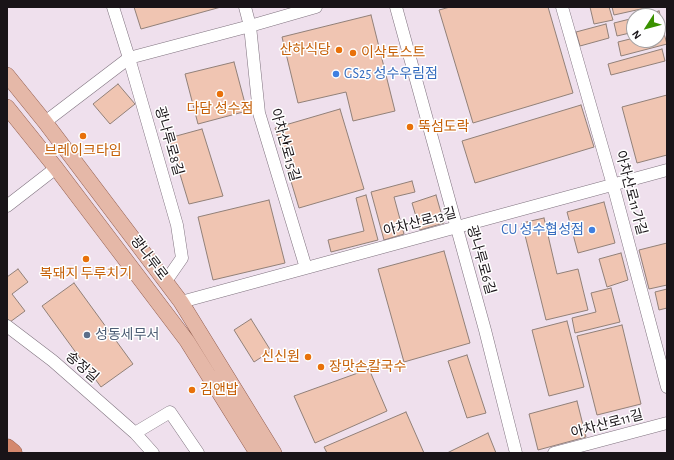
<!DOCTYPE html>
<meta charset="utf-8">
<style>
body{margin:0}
#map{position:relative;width:674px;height:460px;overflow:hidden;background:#efe0ed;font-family:"Alegreya Sans",sans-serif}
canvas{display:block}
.frame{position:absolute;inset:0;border:8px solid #191418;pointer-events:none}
.north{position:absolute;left:626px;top:8px;width:40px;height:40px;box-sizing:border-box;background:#fff;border:1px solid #a3a1a3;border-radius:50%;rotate:234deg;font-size:11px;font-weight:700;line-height:16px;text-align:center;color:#191418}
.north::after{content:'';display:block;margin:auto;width:14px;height:18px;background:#3a9200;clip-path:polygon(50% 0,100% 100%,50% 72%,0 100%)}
</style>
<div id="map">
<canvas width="674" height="460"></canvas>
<div class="frame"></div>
<div class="north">N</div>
</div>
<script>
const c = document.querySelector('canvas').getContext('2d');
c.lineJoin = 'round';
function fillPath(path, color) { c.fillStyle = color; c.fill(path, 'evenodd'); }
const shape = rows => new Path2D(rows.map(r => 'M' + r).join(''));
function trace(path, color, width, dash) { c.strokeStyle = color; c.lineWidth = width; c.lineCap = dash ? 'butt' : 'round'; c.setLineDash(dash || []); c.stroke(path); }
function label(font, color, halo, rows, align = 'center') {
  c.font = font + ' "Alegreya Sans","Noto Sans KR",sans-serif'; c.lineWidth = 3; c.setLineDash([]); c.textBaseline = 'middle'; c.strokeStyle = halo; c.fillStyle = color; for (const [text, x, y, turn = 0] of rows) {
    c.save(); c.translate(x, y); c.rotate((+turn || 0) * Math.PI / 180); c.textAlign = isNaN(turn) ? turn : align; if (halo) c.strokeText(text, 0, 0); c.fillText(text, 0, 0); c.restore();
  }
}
const building = shape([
 [134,7,221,7,141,29,134,7],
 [450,7,548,7,573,93,473,123,439,10,450,7],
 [590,7,609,7,613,20,594,24,590,7],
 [612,7,650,7,614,15,612,7],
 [659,11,663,25,658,26,658,16,640,16,659,11],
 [371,15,395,111,353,121,346,92,298,103,282,37,371,15],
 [634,18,634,32,617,36,614,23,634,18],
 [606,24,609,38,580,46,576,32,606,24],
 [663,30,667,44,621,56,618,42,634,38,634,40,658,40,658,32,663,30],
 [662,49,665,61,611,75,608,64,662,49],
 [234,62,247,111,198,124,185,74,234,62],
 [118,84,135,104,110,124,93,104,118,84],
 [667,95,667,155,637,163,622,107,667,95],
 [581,105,594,147,475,183,462,141,581,105],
 [340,109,364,189,299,208,275,128,340,109],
 [202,129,223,196,189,204,169,138,202,129],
 [412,181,415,192,394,197,404,234,384,240,371,192,412,181],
 [366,195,378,240,331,252,328,240,364,231,356,198,366,195],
 [436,195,444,223,420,230,412,203,436,195],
 [269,200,285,263,213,280,198,217,269,200],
 [604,202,615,243,578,253,567,212,604,202],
 [544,218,557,274,578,269,588,310,546,320,522,223,544,218],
 [667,243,667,285,649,289,639,250,667,243],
 [444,251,470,343,404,362,378,269,444,251],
 [621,253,628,280,607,287,599,259,621,253],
 [18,269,28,282,12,294,25,311,10,322,7,318,7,277,18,269],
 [74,283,133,364,101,387,42,306,74,283],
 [611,288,620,322,575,333,572,318,596,312,591,293,611,288],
 [667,289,667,308,659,310,655,292,667,289],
 [251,319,271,351,254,362,234,330,251,319],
 [567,321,584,387,549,396,532,330,567,321],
 [622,325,641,404,597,415,577,336,622,325],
 [467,355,486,413,467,418,448,361,467,355],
 [369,369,387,411,315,443,294,396,369,369],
 [577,401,586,437,538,450,529,414,577,401],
 [406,412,424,453,327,453,324,447,406,412],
 [488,433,496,453,447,453,488,433]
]);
fillPath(building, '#f0c5b2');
trace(building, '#918078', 1);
const minor = shape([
 [113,7,129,58,177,225,182,258,166,281],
 [245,7,250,26,259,113,306,268],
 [396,7,485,330,516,453],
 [562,7,613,185,667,387],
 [45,122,129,58,250,26,316,7],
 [7,206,56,168],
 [181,302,667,170],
 [7,326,53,361,135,433,153,453],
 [135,433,170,412,198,453],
 [554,453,667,423]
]);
const major = shape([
 [7,75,45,122,181,302,274,453],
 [7,107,56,168,187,341,257,453]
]);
const highway = shape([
 [7,448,13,453]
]);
trace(minor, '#817480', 13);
trace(major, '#935f50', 16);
trace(highway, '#935f50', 19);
trace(minor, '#fff', 12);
trace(major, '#e5b8a8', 15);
trace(highway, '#d4886e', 18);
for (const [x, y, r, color] of [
 [339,50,4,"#e8710a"],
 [353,53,4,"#e8710a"],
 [336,74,4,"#3f7fe0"],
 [220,94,4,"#e8710a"],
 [410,127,4,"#e8710a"],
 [83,136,4,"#e8710a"],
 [592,230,4,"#3f7fe0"],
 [86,259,4,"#e8710a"],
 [87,335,4,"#5c6f8a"],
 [308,357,4,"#e8710a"],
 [321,367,4,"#e8710a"],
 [192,390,4,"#e8710a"]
]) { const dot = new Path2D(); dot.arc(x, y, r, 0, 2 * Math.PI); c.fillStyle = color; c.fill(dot); trace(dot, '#fff', 1.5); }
label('14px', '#c56008', '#fff', [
 ["산하식당",331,50,"right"],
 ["이삭토스트",361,53],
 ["다담 성수점",220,109,"center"],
 ["뚝섬도락",418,127],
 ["브레이크타임",83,151,"center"],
 ["복돼지 두루치기",86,274,"center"],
 ["신신원",300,357,"right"],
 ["장맛손칼국수",329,367],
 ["김앤밥",200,390]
], 'left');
label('14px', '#366cbe', '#fff', [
 ["GS25 성수우림점",344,74],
 ["CU 성수협성점",584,230,"right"]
], 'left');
label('14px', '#191418', '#fff', [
 ["광나루로8길",169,141,74],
 ["아차산로15길",285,145,74],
 ["아차산로11가길",631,193,75],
 ["아차산로13길",420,222,-15],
 ["광나루로",149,258,53],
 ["광나루로6길",481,260,74],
 ["송정길",82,367,41],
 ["아차산로11길",607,424,-15]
]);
label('14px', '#4e5e75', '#fff', [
 ["성동세무서",95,335]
], 'left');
</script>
